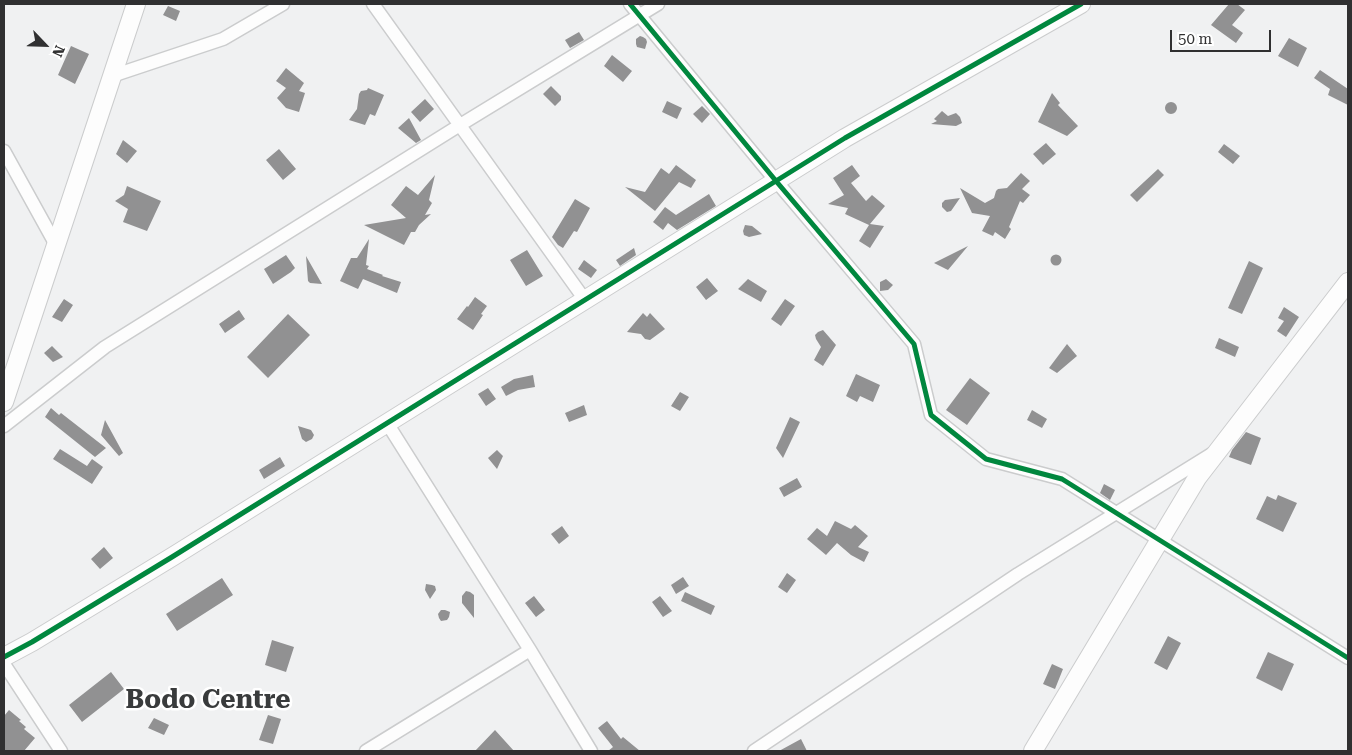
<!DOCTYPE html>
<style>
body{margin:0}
#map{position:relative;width:1352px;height:755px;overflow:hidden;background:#f0f1f2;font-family:"Roboto Serif",serif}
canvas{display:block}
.frame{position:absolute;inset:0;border:5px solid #303031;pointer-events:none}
.north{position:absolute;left:20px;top:20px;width:50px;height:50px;-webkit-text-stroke:4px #fff;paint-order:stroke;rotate:114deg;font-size:14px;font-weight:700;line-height:20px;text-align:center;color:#303031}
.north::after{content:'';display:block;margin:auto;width:18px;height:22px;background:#303031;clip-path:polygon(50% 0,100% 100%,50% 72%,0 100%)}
.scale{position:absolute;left:1170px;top:30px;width:101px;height:22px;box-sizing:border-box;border:2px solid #303031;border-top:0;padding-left:6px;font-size:15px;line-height:18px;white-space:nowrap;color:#303031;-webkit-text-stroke:4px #fff;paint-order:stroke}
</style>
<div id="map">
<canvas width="1352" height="755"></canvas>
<div class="frame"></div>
<div class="north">N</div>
<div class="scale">50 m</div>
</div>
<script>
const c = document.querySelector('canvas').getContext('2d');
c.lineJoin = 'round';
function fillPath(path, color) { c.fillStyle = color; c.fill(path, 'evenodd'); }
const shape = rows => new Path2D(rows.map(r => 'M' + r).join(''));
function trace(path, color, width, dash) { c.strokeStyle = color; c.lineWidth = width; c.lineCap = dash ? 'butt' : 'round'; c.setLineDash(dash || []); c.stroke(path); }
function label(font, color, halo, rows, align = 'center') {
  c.font = font + ' "Roboto Serif",serif'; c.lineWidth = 5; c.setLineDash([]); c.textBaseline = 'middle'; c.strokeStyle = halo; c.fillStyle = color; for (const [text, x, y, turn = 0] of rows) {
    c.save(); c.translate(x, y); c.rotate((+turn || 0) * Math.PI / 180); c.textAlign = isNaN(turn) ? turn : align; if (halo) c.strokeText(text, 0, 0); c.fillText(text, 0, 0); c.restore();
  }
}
fillPath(shape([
 [1229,4,1237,4,1245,10,1232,25,1243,33,1236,43,1211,25],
 [168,6,180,11,176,21,163,15],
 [579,32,584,40,570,48,565,40],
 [640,36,643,37,646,39,647,42,645,49,637,47,636,44,636,39],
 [1289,38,1307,48,1298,67,1278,56],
 [71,46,89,54,75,84,58,75],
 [612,55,632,71,623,82,604,66],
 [286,68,304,83,299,91,305,93,299,112,286,108,277,98,286,88,276,81],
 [1320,70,1348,89,1348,105,1328,95,1330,89,1314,78],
 [551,86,561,96,561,100,555,106,543,94],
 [368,88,384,95,375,116,370,114,365,125,349,120,357,109,359,94,361,91,367,90],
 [1052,93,1060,103,1058,105,1078,126,1067,136,1038,122],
 [425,99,434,109,420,122,411,112],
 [667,101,682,108,677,119,662,112],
 '1165 108a6 6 0 1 1 12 0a6 6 0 1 1-12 0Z',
 [702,106,710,114,702,123,693,114],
 [942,111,948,116,956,113,960,117,962,123,956,126,931,124,937,121,934,119],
 [409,118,421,140,416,143,398,128],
 [123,140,137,151,127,163,116,154],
 [1046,143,1056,154,1043,165,1033,154],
 [1224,144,1240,156,1233,164,1218,152],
 [279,149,296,169,283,180,266,160],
 [676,165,696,180,691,188,679,182,655,211,625,187,645,192,661,168,669,174],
 [852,165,860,176,851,183,866,201,872,195,885,206,870,224,884,226,870,248,859,241,869,225,845,214,848,208,828,204,844,195,833,178],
 [1158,169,1164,175,1137,202,1130,195],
 [1021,173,1030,181,1022,189,1030,195,1023,203,1020,201,1009,227,1011,229,1005,239,995,232,993,236,982,231,990,216,972,213,960,188,985,203,994,198,996,191,998,189,1007,188],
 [435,175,429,200,432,203,425,215,431,214,419,225,415,232,411,232,404,245,364,225,406,218,391,205,406,186,418,195],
 [127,186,161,201,147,231,123,222,128,209,115,201,124,195],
 [709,194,716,206,677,230,668,223,663,230,653,222,665,207,676,215],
 [960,198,951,211,947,212,942,207,942,203,945,200],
 [575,199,590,208,577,232,574,231,563,248,558,245,552,237],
 [745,225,752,226,762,234,749,237,744,235,743,231],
 [369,239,366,265,369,266,367,269,383,275,382,276,401,282,397,293,363,279,358,289,340,281,351,258,357,258],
 [968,246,948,270,934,263],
 [634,248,636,255,620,266,616,260],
 [527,250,543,276,526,286,510,260],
 '1050.5 260a5.5 5.5 0 1 1 11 0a5.5 5.5 0 1 1-11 0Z',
 [286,255,295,268,291,272,273,284,264,269],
 [306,256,322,284,310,283,308,281],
 [584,260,597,270,591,278,578,269],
 [1249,261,1263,268,1242,314,1228,308],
 [707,278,718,291,706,300,696,287],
 [748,279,767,291,761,302,738,289],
 [886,279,893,285,888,290,880,291,880,282],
 [475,297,487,306,481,314,483,315,473,330,457,319,467,306,468,307],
 [64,299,73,305,62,322,52,317],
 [785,299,795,306,781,326,771,319],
 [1284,307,1299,317,1286,337,1277,331,1284,321,1278,318],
 [239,310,245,319,225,333,219,324],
 [643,313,647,317,650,313,665,329,650,340,645,339,641,334,627,332],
 [288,314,310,335,268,378,247,357],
 [823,330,836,345,823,366,814,360,821,347,816,339,815,335,818,332],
 [1219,338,1239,347,1235,357,1215,348],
 [1067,344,1077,356,1057,373,1049,368],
 [52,346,63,357,53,362,44,353],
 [856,374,880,385,873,402,860,396,857,402,846,396],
 [533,375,535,387,518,390,506,396,501,387,514,379],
 [970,378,990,393,967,425,946,410],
 [488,388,496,399,486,406,478,394],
 [680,392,689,397,680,411,671,406],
 [584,405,587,415,569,422,565,413],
 [51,408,59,415,61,413,106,448,95,457,45,417],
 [1032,410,1047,419,1042,428,1027,420],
 [790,417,800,422,783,458,776,448],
 [105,420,123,453,119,456,101,435],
 [298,426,311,430,314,435,312,439,306,442,302,439],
 [1246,432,1261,438,1251,465,1229,457,1232,450],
 [60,449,87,466,92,459,103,467,92,484,53,459],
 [497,450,503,456,497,469,488,458],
 [280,457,285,466,264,479,259,470],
 [797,478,802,487,784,497,779,488],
 [1104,484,1115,490,1110,500,1100,493],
 [1278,495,1297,503,1283,532,1256,519,1267,496,1276,500],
 [835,521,851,529,855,525,868,536,858,547,869,552,864,562,851,555,837,543,826,555,807,539,817,528,827,536],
 [562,526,569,536,559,544,551,534],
 [104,547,113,558,100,569,91,559],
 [787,573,796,580,787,593,778,587],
 [683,577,689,586,676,594,671,585],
 [222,578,233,595,177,631,166,614],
 [426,584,432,585,435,586,436,590,430,599,425,590],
 [466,591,470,592,474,595,474,618,462,603,462,596],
 [685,592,715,606,711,615,681,601],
 [534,596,545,610,536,617,525,603],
 [660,596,672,611,663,617,652,602],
 [441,610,445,610,450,612,449,617,447,620,441,621,439,618,438,614],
 [1168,636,1181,643,1167,670,1154,663],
 [272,640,294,647,286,672,265,665],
 [1268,652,1294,664,1282,691,1256,678],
 [1052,664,1063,669,1055,689,1043,684],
 [111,672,124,689,82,722,69,705],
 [9,710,21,720,19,721,26,727,24,729,35,738,24,751,4,751,4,716],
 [268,715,281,719,273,744,259,740],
 [154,718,169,725,164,735,148,728],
 [607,721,621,739,623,737,640,751,608,751,613,747,598,728],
 [495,730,514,751,475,751],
 [801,739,807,751,779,751]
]), '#919192');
const street = shape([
 [373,4,585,300],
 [630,4,776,181,914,344,931,415,986,459,1062,479,1348,658],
 [112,76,223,39,283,4],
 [4,151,56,245],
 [387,423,530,650,591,751],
 [4,426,105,347,460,125,658,4],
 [4,664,61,751],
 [366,751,530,650],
 [754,751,1018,574,1213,453]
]);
const secondary = shape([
 [4,402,136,4],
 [4,657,32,642,172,557,845,138,1081,4],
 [1033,751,1197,478,1348,282]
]);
trace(street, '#cbcccd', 15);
trace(secondary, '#cbcccd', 20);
trace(street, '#fdfdfd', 12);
trace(secondary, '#fdfdfd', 18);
trace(shape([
 [630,4,776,181,914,344,931,415,986,459,1062,479,1348,658],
 [4,657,32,642,172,557,845,138,1081,4]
]), '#00873e', 5);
label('bold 26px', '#393b3c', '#fff', [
 ["Bodo Centre",208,700]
]);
</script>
